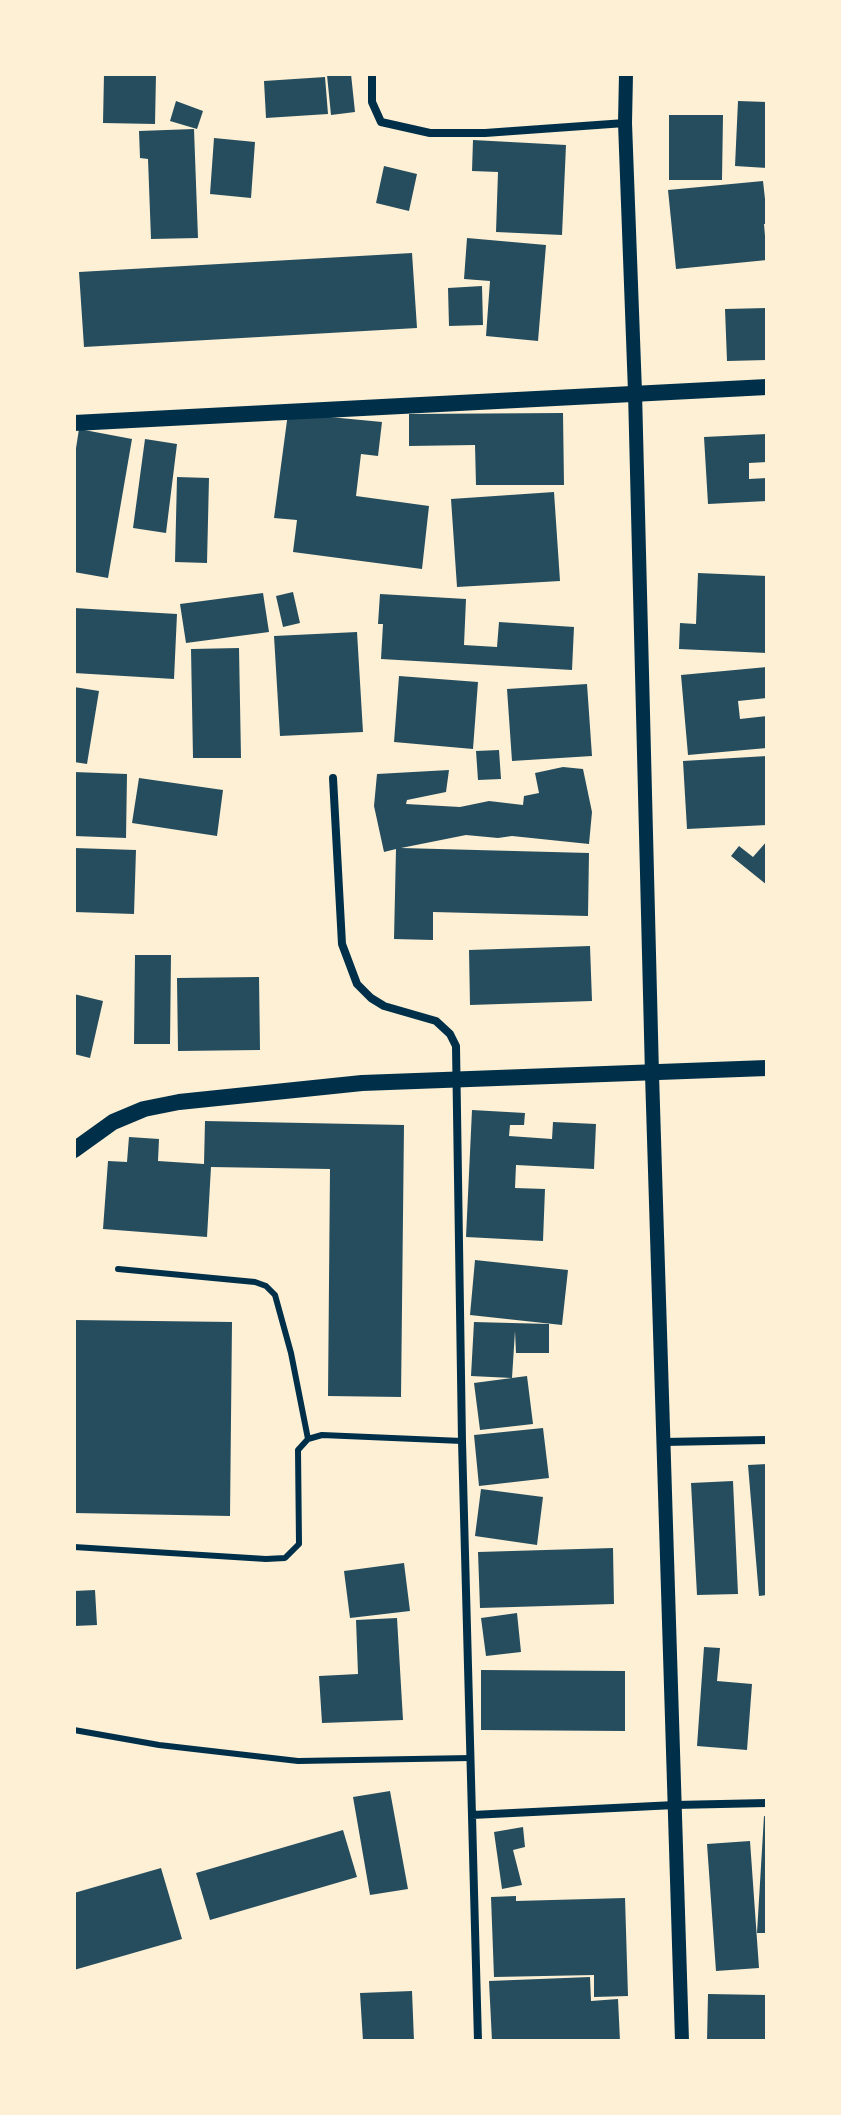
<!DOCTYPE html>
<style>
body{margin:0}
#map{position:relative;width:841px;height:2115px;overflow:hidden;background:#fdf0d5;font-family:Cabin,sans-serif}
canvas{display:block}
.frame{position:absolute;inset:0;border:76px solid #fdf0d5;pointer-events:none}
</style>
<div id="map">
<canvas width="841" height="2115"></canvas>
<div class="frame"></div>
</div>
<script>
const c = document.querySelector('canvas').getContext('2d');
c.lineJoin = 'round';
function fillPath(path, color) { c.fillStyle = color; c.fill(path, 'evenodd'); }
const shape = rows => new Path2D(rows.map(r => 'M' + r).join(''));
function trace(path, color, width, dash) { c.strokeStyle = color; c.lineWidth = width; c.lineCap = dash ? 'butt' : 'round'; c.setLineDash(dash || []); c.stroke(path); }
fillPath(shape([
 [104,74,156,74,155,124,103,123],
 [351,74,355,112,331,115,327,75],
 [325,77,328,114,266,118,264,81],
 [176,101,203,111,197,129,170,121],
 [738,101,767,102,767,168,735,166],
 [669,115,723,115,722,180,669,180],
 [194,129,198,238,151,239,148,159,140,158,139,131],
 [214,138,255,142,251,198,210,194],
 [473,140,566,145,562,235,496,232,498,172,472,171],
 [384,166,417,174,409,211,376,203],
 [763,181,767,217,767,224,764,224,767,260,676,269,668,190],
 [467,238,546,245,538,341,486,336,490,281,464,279],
 [412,253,417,328,84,347,79,272],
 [482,286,483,325,449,326,448,288],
 [767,308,767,360,727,361,725,309],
 [288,413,382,422,378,456,361,454,356,496,429,506,422,569,293,552,297,520,274,518],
 [563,413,564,485,476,485,475,445,409,446,409,414],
 [79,429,132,439,108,578,74,572,74,461],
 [767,434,767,462,749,463,749,479,767,478,767,501,708,504,704,437],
 [145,439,177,444,166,533,133,528],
 [177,477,209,478,207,563,175,562],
 [554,492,560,581,457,587,451,499],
 [698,573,767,576,767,653,679,649,680,623,696,624],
 [293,592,300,623,283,627,276,596],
 [263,593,269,632,186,643,180,604],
 [380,594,466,599,464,645,497,647,499,622,574,627,572,670,381,659,383,624,378,624],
 [74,608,177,614,174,679,74,673],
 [357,632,363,732,280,736,274,636],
 [239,648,241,758,193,758,191,649],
 [767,667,767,698,738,701,740,719,767,716,767,748,688,755,681,675],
 [399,676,478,682,473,749,394,742],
 [587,684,592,756,512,761,507,689],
 [74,687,99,691,87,764,74,762],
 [499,750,501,779,478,780,476,751],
 [767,756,767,825,687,829,683,761],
 [563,767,583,769,592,812,589,844,512,836,498,838,466,835,401,848,589,853,588,916,433,912,433,940,394,939,396,849,384,852,374,806,377,774,449,770,446,792,407,800,406,804,460,807,489,801,523,805,524,796,539,793,535,773],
 [74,772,127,774,126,838,74,836],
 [139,778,223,790,217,836,132,823],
 [767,841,767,885,731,856,739,846,753,857],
 [74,848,136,850,134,914,74,912],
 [590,946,592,1001,470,1005,469,950],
 [135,955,171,955,170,1044,134,1044],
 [259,977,260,1050,178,1051,177,978],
 [74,994,103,1001,90,1058,74,1054],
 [472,1110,525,1113,524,1125,510,1125,509,1136,552,1139,553,1122,596,1124,594,1169,516,1165,515,1188,545,1189,543,1241,466,1237],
 [205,1121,404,1125,401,1397,328,1396,330,1169,211,1167,207,1237,103,1229,108,1161,127,1162,129,1137,159,1139,158,1161,204,1164],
 [475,1260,568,1270,562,1325,470,1315],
 [74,1320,232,1322,230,1516,74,1513],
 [474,1322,549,1324,549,1353,516,1353,515,1331,512,1378,471,1376],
 [527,1376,533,1424,480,1430,474,1383],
 [543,1428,549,1478,479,1486,474,1435],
 [767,1464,767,1595,759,1596,748,1465],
 [733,1481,738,1594,697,1595,691,1483],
 [481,1489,543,1497,537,1545,475,1536],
 [613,1548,614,1604,480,1608,478,1552],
 [404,1563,410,1611,350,1618,344,1571],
 [95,1590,97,1625,74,1626,74,1591],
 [517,1613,521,1652,486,1656,481,1618],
 [397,1618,403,1720,322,1723,319,1676,358,1674,356,1620],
 [704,1647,720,1648,717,1681,752,1684,747,1750,697,1746],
 [481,1670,625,1671,625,1731,481,1730],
 [390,1791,408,1889,370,1895,353,1797],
 [764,1816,767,1817,767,1933,757,1933],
 [523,1827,525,1847,513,1850,522,1885,502,1889,494,1832],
 [343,1830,357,1877,210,1920,196,1873],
 [750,1841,759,1968,716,1971,707,1844],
 [161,1868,182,1939,74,1970,74,1918,76,1917,74,1893],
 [516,1896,516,1901,625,1898,628,1996,594,1997,594,1975,494,1977,491,1897],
 [590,1977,591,2001,618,1999,620,2041,492,2041,489,1981],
 [412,1991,414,2041,363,2041,360,1993],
 [708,1994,767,1995,767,2041,707,2041]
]), '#264d5e');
trace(shape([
 [118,1269,255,1282,266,1286,275,1295,291,1353,308,1439],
 [74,1547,266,1559,285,1558,299,1544,298,1450,308,1439,322,1435,462,1441],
 [74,1730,159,1745,298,1761,471,1758]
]), '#003049', 6);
trace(shape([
 [372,74,372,102,381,122,430,133,485,133,625,123],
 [333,778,342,944,357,984,371,998,384,1006,436,1021,450,1034,456,1046,462,1441,478,2041],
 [664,1442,767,1440],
 [472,1815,675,1805,767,1803]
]), '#003049', 8);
trace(shape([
 [626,74,625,123,635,392,652,1074,682,2041]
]), '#003049', 14);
trace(shape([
 [74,423,767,387],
 [74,1150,113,1122,144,1109,179,1102,362,1083,767,1068]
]), '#003049', 16);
</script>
